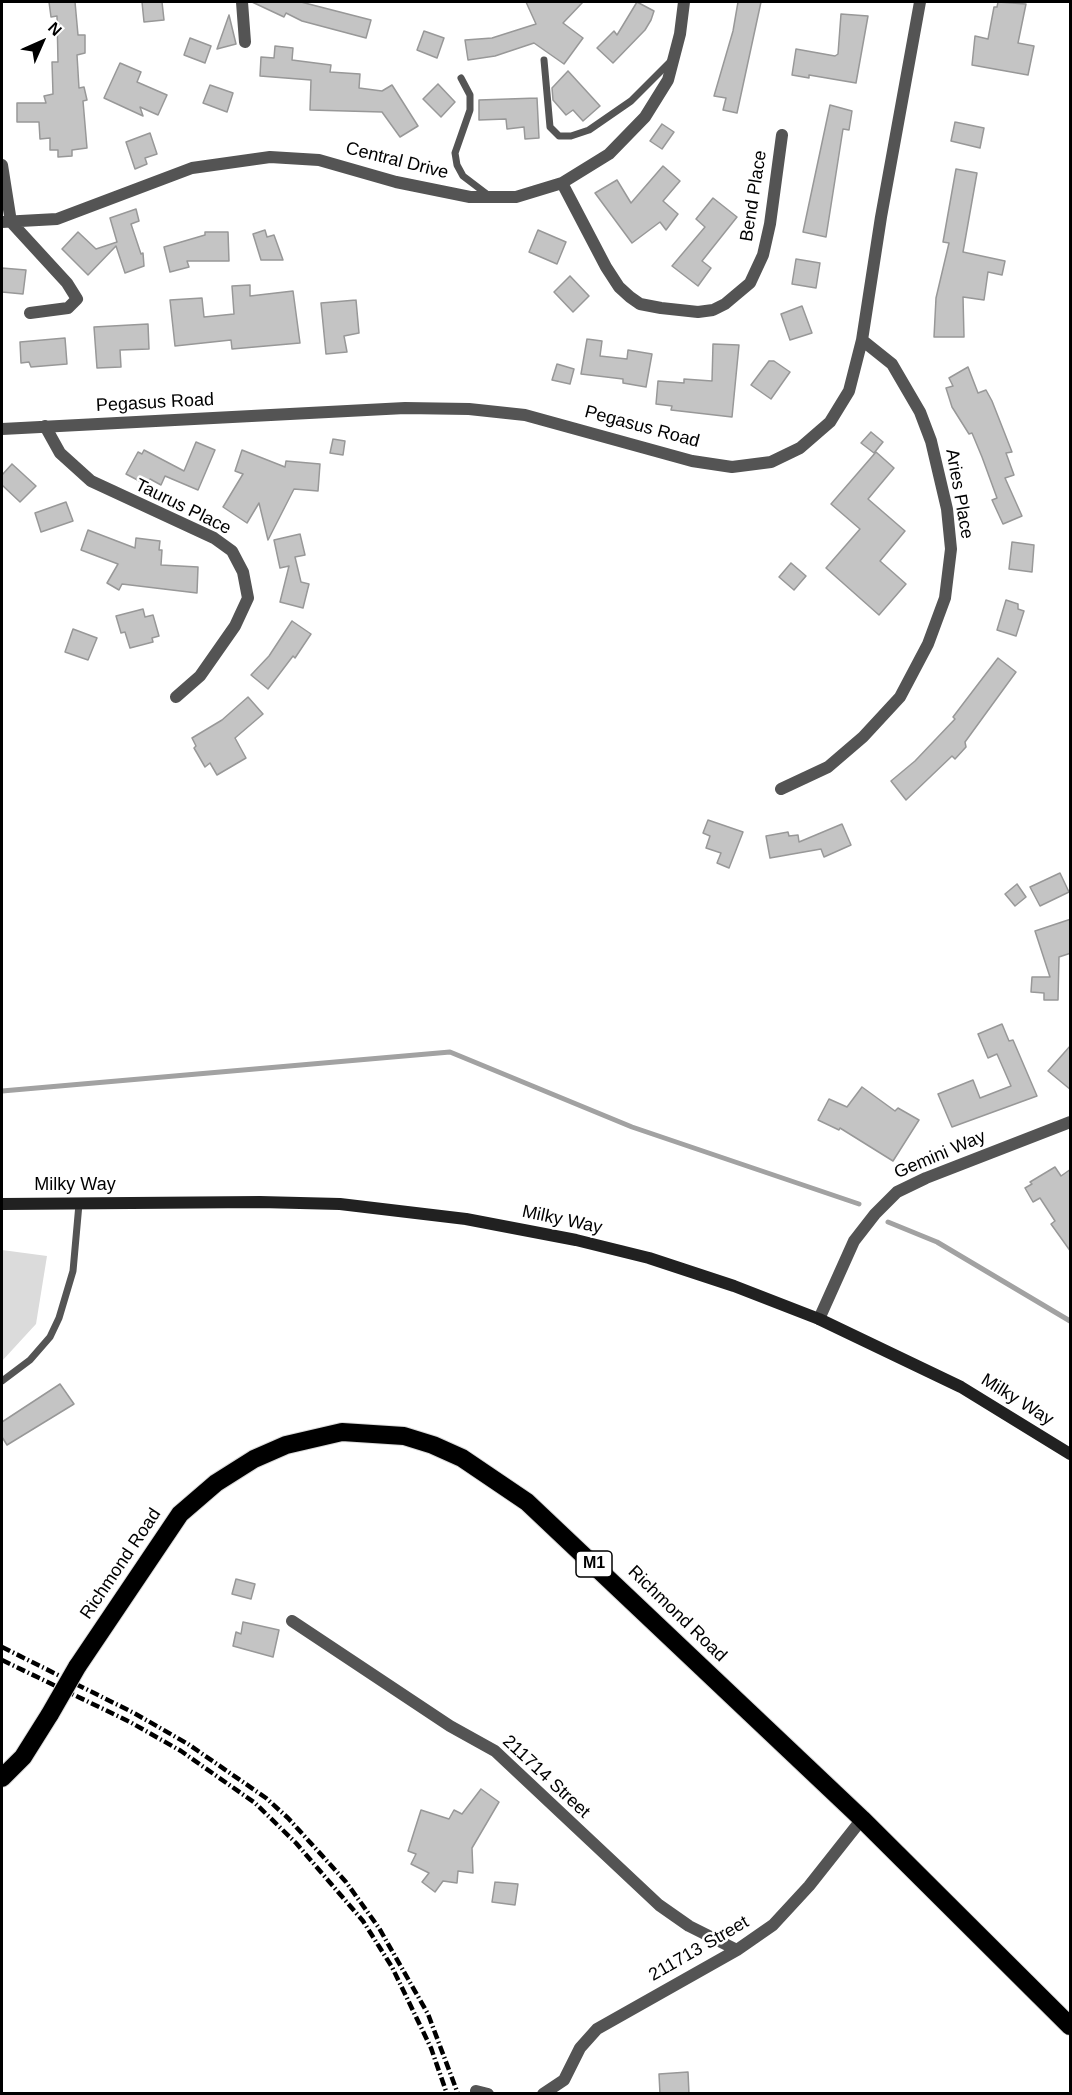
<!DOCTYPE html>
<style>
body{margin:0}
#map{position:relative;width:1072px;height:2095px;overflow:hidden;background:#fff;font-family:Arial,sans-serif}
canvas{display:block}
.frame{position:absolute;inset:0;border:3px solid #000;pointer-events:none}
.north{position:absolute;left:12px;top:12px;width:60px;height:60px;-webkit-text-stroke:4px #fff;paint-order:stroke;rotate:45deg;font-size:16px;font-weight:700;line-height:24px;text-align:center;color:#000}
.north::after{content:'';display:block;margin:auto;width:21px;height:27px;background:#000;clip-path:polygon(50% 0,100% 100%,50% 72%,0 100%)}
</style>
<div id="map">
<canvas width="1072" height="2095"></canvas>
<div class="frame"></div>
<div class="north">N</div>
</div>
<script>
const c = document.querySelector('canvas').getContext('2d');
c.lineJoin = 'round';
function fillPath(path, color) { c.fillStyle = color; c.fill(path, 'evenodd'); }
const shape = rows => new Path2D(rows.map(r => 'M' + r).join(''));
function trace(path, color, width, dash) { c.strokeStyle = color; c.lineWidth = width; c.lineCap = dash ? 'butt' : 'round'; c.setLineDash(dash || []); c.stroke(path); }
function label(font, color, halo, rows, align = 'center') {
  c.font = font + ' Arial,sans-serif'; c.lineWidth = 5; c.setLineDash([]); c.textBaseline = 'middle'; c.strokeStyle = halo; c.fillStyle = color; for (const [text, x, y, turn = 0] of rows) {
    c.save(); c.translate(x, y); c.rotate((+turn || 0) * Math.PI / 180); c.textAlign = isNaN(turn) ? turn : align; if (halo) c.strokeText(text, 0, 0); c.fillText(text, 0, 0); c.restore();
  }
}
fillPath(shape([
 [2,1250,47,1256,36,1324,2,1361]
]), '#dbdbdb');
trace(shape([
 [2,1091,450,1052,632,1127,859,1204],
 [888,1222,937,1242,1070,1321]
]), '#a2a2a2', 5);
const building = shape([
 [49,2,75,2,78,35,85,35,85,53,77,55,79,88,84,87,87,100,83,101,87,148,72,150,72,156,58,157,58,150,50,150,50,138,40,139,39,122,17,122,17,103,46,103,44,96,53,94,52,62,58,62,57,16,51,17,49,2],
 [142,2,162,2,164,20,144,22,142,2],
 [252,2,301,2,371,20,366,38,302,21,286,13,284,17,252,2],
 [526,2,583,2,563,23,583,38,564,64,534,43,495,56,468,60,465,40,492,38,536,24,526,2],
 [637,2,654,11,651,20,645,30,613,63,597,48,614,31,617,35,637,2],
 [738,2,761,2,737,113,723,110,726,98,714,96,733,31,738,2],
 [998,2,1026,4,1018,43,1034,46,1028,75,972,65,975,36,988,39,994,7,997,7,998,2],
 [841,14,868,16,856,83,809,75,809,78,792,75,796,49,835,56,838,54,841,14],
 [229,15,236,44,217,49,229,15],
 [424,31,444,38,437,58,417,50,424,31],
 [190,38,211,46,205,63,184,55,190,38],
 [275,46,293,48,292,60,331,65,330,72,360,74,359,88,382,91,392,85,418,126,400,137,382,112,310,110,311,80,260,76,261,57,274,58,275,46],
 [120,63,141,72,137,82,167,95,158,115,140,107,143,116,104,98,120,63],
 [568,71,600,106,583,121,573,110,566,115,553,100,552,88,568,71],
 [438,84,455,102,441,117,423,99,438,84],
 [210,85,233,93,227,112,203,103,210,85],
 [537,98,539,138,525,139,524,127,507,129,506,119,479,120,479,100,537,98],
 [830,105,852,111,849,130,843,129,826,237,803,232,830,105],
 [955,122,984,128,980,148,951,141,955,122],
 [662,124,674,132,662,149,650,141,662,124],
 [150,133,157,154,145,158,147,164,135,169,126,142,150,133],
 [663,166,680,181,663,201,678,214,666,230,660,222,632,243,595,193,617,180,631,203,663,166],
 [956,169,977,173,963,252,1005,261,1002,275,988,272,984,300,963,297,964,337,934,337,936,298,949,243,943,242,956,169],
 [713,198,737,217,702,261,711,268,698,286,672,266,705,227,696,219,713,198],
 [136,209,139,221,131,224,141,254,143,253,144,266,125,273,116,246,88,275,62,249,78,232,96,249,117,242,110,218,136,209],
 [265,230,267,237,274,235,283,260,261,260,253,234,265,230],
 [538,230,566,242,557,264,529,252,538,230],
 [205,232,228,232,229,261,187,261,189,267,170,272,164,247,205,235,205,232],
 [796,259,820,263,816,288,792,284,796,259],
 [2,268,26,270,23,294,2,292,2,268],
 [570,276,589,296,573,312,554,292,570,276],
 [250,285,250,296,293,291,300,343,232,349,231,340,175,346,170,300,202,298,204,317,234,314,232,286,250,285],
 [356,300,359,333,344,336,347,352,326,354,321,303,356,300],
 [802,306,812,333,790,340,781,314,802,306],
 [148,324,149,349,120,350,121,367,97,368,94,327,148,324],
 [65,338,67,364,31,367,29,362,21,363,20,342,65,338],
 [587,339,602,341,600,356,627,359,628,350,652,354,646,387,623,383,623,379,581,374,587,339],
 [713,344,739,345,732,417,671,410,672,406,656,404,658,381,684,383,684,379,712,381,713,344],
 [769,361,774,361,790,372,771,399,751,385,769,361],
 [557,364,574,369,570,384,552,380,557,364],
 [968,367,978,393,986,390,992,401,1012,452,1006,453,1014,475,1005,478,1022,516,1003,524,992,500,997,498,982,457,972,433,969,434,952,407,946,388,953,386,949,378,968,367],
 [871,432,883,442,874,453,861,443,871,432],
 [333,439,345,441,343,455,330,453,333,439],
 [196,442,215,450,198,490,165,476,161,485,150,479,147,485,126,474,138,452,142,454,144,450,184,471,196,442],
 [242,450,285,467,286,461,320,464,318,491,294,489,268,540,259,503,247,523,223,507,243,474,235,471,242,450],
 [876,452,894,468,868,499,905,531,880,561,906,584,879,615,826,568,860,529,831,504,876,452],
 [12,464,36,486,20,502,2,485,2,475,12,464],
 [66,502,73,521,41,532,35,513,66,502],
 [88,530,135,548,136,538,160,541,159,550,162,550,161,565,198,567,197,593,122,584,119,590,107,583,118,564,81,550,88,530],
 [300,534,305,555,295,557,301,582,309,584,303,608,280,602,289,566,280,568,274,540,300,534],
 [1012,542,1034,545,1032,572,1009,569,1012,542],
 [791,563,806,576,794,590,779,577,791,563],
 [1006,600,1018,604,1018,609,1024,611,1016,636,997,630,1006,600],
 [143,609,145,617,153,615,159,636,152,638,153,642,130,648,125,632,121,633,116,616,143,609],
 [292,621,311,634,295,658,293,656,268,689,251,675,269,656,292,621],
 [73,629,97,638,88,660,65,652,73,629],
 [998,658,1016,672,965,742,966,747,955,759,952,756,906,800,891,781,915,761,955,719,953,717,998,658],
 [248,697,263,714,235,738,246,758,217,775,210,763,205,767,194,748,196,746,192,738,222,720,248,697],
 [708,820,743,832,729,868,717,863,721,853,706,848,710,836,703,833,708,820],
 [842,824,851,845,824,857,821,849,770,858,766,836,788,832,789,836,798,835,799,842,842,824],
 [1060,873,1069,892,1040,906,1030,887,1060,873],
 [1017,884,1026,897,1015,906,1005,894,1017,884],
 [1071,919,1071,953,1059,957,1058,1000,1044,1000,1044,993,1031,992,1032,977,1050,977,1035,931,1071,919],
 [1002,1024,1009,1041,1013,1040,1037,1096,952,1127,938,1094,973,1080,980,1098,1011,1086,997,1054,988,1058,978,1034,1002,1024],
 [1071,1045,1071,1090,1048,1071,1071,1045],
 [862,1087,895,1111,898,1108,919,1120,893,1161,840,1128,839,1130,818,1120,829,1099,847,1107,862,1087],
 [1055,1167,1061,1176,1071,1169,1071,1252,1051,1224,1055,1221,1040,1198,1033,1202,1025,1188,1032,1184,1030,1182,1055,1167],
 [60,1384,74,1404,7,1445,2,1437,2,1422,60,1384],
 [236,1579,255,1584,251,1599,232,1594,236,1579],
 [243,1622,279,1630,273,1657,233,1646,236,1632,241,1634,243,1622],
 [481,1789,499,1802,472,1848,473,1873,458,1871,457,1883,443,1881,435,1892,422,1882,429,1873,411,1864,416,1854,408,1851,421,1810,449,1819,454,1810,462,1814,481,1789],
 [495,1882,518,1884,515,1905,492,1902,495,1882],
 [688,2072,689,2094,660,2094,659,2074,688,2072]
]);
fillPath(building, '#c4c4c4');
trace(building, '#989898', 1.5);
const highway = shape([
 [77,1667,180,1514,216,1483,254,1459,286,1445,342,1432,404,1436,433,1445,462,1458,527,1502,862,1819,1070,2026],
 [2,1778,23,1757,50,1714]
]);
trace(highway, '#dbdbdb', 20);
trace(shape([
 [544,60,550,127,559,136,571,136,589,130,631,101,672,60],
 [461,78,470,95,470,110,455,153,457,165,463,176,488,195],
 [2,1381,30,1360,50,1337,59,1318,73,1271,79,1204]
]), '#545454', 7);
trace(shape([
 [242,2,245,42],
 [2,165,11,222,67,283,77,299,68,308,30,313],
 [562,183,606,267,619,287,630,297,640,304,661,308,698,312,713,310,725,304,750,283,763,255,770,224,782,135],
 [2,222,57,219,192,168,270,157,319,160,396,182,470,197,516,197,562,183,609,154,645,117,668,80,680,34,684,2],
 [45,426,60,453,91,481,214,538,232,551,243,572,248,598,235,626,200,676,176,697],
 [2,429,405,408,469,409,525,415,692,461,732,467,771,462,800,448,830,422,849,391,862,340,881,217,920,2],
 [781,789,828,767,863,737,900,697,928,644,945,598,951,549,947,509,931,441,920,412,892,364,862,340],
 [819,1319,854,1241,875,1214,897,1192,926,1178,1070,1122],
 [292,1621,450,1726,495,1751,659,1905,689,1926,737,1950],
 [476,2091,488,2094],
 [543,2094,564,2080,580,2048,597,2029,737,1950,773,1925,809,1886,862,1819]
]), '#545454', 12);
trace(shape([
 [2,1204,260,1202,340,1204,466,1219,576,1240,649,1258,734,1286,819,1319,961,1387,1070,1454]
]), '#212121', 12);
trace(highway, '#000', 18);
trace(shape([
 [2,1647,134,1713,188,1744,266,1798,288,1818,346,1882,379,1928,428,2014,458,2094],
 [2,1660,130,1722,181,1751,255,1803,296,1843,363,1921,392,1967,431,2048,447,2094]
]), '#000', 4.5, [9, 3, 1.5, 3]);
const highwayBridge = shape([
 [50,1714,77,1667]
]);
trace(highwayBridge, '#dbdbdb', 20, []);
trace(highwayBridge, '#000', 18);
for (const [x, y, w] of [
 [594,1564,36]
]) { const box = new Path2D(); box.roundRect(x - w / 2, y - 13, w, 26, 4.5); c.fillStyle = '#fff'; c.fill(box); trace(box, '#000', 1.5); }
label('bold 16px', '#000', null, [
 ["M1",594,1564]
]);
label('18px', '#000', '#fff', [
 ["Central Drive",397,161,14],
 ["Bend Place",754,196,-81],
 ["Pegasus Road",155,403,-3],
 ["Pegasus Road",642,427,15],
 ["Aries Place",959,494,80],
 ["Taurus Place",183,507,26],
 ["Gemini Way",940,1155,-23],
 ["Milky Way",75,1185],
 ["Milky Way",562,1220,12],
 ["Milky Way",1017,1400,32],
 ["Richmond Road",121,1564,-56],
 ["Richmond Road",677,1614,44],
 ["211714 Street",546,1777,43],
 ["211713 Street",699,1949,-30]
]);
</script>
